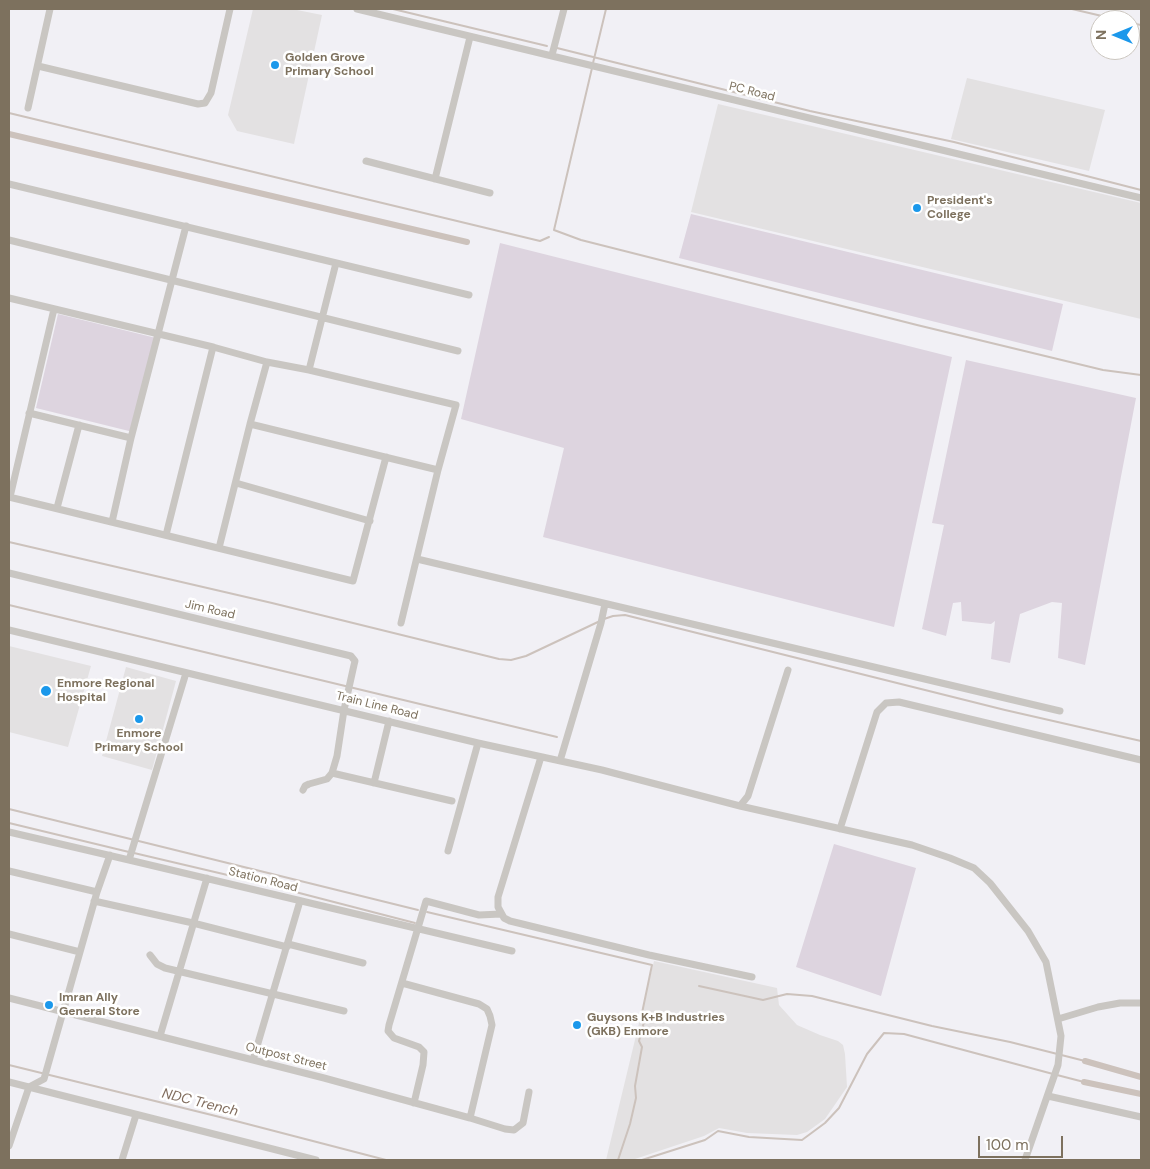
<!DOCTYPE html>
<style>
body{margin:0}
#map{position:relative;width:1150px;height:1169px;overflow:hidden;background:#f1f0f5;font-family:"DM Sans",sans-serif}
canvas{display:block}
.frame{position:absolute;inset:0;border:10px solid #7d715e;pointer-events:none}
.north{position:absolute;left:1090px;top:10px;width:50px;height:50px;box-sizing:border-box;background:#fff;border:1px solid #cbc6bf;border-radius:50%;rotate:270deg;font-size:14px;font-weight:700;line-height:20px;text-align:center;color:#7d715e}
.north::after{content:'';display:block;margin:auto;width:18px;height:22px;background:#1b98eb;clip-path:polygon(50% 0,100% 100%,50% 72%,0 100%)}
.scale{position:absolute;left:978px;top:1136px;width:85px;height:22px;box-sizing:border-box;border:2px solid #7d715e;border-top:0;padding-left:6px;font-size:15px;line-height:18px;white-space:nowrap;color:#7d715e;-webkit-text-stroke:4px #fff;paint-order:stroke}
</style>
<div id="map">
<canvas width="1150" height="1169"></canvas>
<div class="frame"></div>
<div class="north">N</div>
<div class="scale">100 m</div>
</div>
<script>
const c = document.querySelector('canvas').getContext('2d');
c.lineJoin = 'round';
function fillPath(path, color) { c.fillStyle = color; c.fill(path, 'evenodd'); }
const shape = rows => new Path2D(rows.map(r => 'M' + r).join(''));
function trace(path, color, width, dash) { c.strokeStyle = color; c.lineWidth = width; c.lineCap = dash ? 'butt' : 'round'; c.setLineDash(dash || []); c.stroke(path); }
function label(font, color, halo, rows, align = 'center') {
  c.font = font + ' "DM Sans",sans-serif'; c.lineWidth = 5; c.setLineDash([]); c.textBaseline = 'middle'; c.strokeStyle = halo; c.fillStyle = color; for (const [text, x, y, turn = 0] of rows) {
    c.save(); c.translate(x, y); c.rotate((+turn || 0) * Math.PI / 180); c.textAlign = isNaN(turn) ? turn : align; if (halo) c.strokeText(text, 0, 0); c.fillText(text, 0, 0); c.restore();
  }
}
fillPath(shape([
 [253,9,292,9,322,15,294,144,237,131,228,115],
 [967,78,1105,110,1089,171,951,139],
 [718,104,1141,203,1141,319,691,212],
 [9,646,91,666,68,747,9,732],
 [126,667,176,681,152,770,102,756],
 [654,961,777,988,779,1005,797,1025,820,1035,838,1041,843,1045,845,1054,847,1087,825,1119,807,1132,797,1135,747,1133,719,1128,704,1136,632,1160,606,1160]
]), '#e3e1e2');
fillPath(shape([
 [691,214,1063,304,1052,351,679,258],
 [500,243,952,357,894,627,543,537,564,448,461,419],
 [58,314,156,338,133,432,36,408],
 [966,360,1136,398,1085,665,1058,658,1062,603,1052,602,1020,614,1010,663,991,659,995,621,991,624,962,621,961,602,953,603,946,636,922,629,944,525,932,523],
 [834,844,916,868,881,996,796,967]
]), '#ddd4df');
trace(shape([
 [393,9,547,46],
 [1072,9,1119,20],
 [1130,23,1141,25],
 [557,48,810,111,954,142,1141,190],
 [593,63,606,9],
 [592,68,554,230,581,240,917,325,1103,370,1141,375],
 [9,113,540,241,549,237],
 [9,542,272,603,499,659,511,660,526,656,600,621],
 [9,605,557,737],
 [604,619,613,616,625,615,1005,710,1141,741],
 [9,809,418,910],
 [9,823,129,852],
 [134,853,253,881,415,923],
 [427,912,652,965,642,1013,644,1022,639,1041,642,1047,635,1086,636,1098,630,1124,618,1160],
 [699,986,763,1000,787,994,812,996,932,1026,1010,1042,1085,1061],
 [9,1065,232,1120,386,1160],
 [1057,1075,1084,1082],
 [642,1160,705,1140,718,1131,749,1137,802,1140,825,1123,839,1108,867,1054,884,1033,904,1034,1053,1074]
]), '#ccc2bc', 2);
trace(shape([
 [9,134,467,242],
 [1085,1061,1141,1077],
 [1084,1082,1141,1094]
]), '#ccc2bc', 6);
trace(shape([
 [357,9,1141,198],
 [552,55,564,9],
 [38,66,198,104,205,103,211,93,230,9],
 [28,108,50,9],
 [366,161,490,193],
 [435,179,470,37],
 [9,184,469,295],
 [9,240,458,351],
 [9,298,213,347,267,362,309,370,456,405,438,470,401,623],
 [309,370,336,263],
 [29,413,131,438],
 [250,424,438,470],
 [236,483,370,521],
 [9,497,353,581,386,457],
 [10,497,54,309],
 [57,508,79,425],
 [112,522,131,438,186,226],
 [166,535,213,347],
 [219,548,250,424,267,362],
 [417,559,1060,711],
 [9,573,351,656,355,661,354,665,344,710,337,756,332,773],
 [9,630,478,743,602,770,740,806,912,845,950,858,974,868,990,883,1028,931,1046,962,1061,1036,1058,1065,1025,1160],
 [541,757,498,897,498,907,504,918,510,921,649,955,752,977],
 [560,761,601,623,605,604],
 [374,783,389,721],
 [303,790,305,786,309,784,327,779,332,773,452,801],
 [740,806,748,796,788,670],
 [840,829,877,712,886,703,899,702,1141,760],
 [9,832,129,860,512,951],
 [448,851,478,743],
 [129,860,186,673],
 [9,871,97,892],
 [94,901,193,923,287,947],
 [9,934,80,952],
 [288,944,363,963],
 [150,955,157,964,165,968,344,1011],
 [402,983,479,1004,487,1009,490,1016,492,1025,470,1118],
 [9,998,324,1078,470,1118,505,1129,514,1130,523,1123,529,1092],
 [1058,1019,1098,1007,1120,1003,1141,1003],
 [160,1036,207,878],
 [253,1060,300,901],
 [9,1082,316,1160],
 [1048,1096,1141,1117],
 [414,1103,423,1065,424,1052,419,1047,394,1038,388,1031,389,1025,426,901,479,915,501,914],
 [9,1146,29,1087,44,1079,97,892,110,855],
 [122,1160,136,1115]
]), '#c9c6c2', 7);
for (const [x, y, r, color] of [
 [275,65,5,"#1b98eb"],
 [917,208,5,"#1b98eb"],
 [46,691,6,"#1b98eb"],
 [139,719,5,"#1b98eb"],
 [49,1005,5,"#1b98eb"],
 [577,1025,5,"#1b98eb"]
]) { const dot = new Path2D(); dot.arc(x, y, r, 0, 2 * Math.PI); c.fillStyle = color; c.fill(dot); trace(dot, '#fff', 2); }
label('bold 12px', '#7d715e', '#fff', [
 ["Golden Grove",285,58],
 ["Primary School",285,72],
 ["President's",927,201],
 ["College",927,215],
 ["Enmore Regional",57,684],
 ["Hospital",57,698],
 ["Enmore",139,734,"center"],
 ["Primary School",139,748,"center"],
 ["Imran Ally",59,998],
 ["General Store",59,1012],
 ["Guysons K+B Industries",587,1018],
 ["(GKB) Enmore",587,1032]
], 'left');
label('12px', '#7d715e', '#fff', [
 ["PC Road",752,92,14],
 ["Jim Road",210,610,13],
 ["Train Line Road",377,706,14],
 ["Station Road",263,880,14],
 ["Outpost Street",286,1057,14]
]);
label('italic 14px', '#816d5e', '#fff', [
 ["NDC Trench",200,1103,14]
]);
</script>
